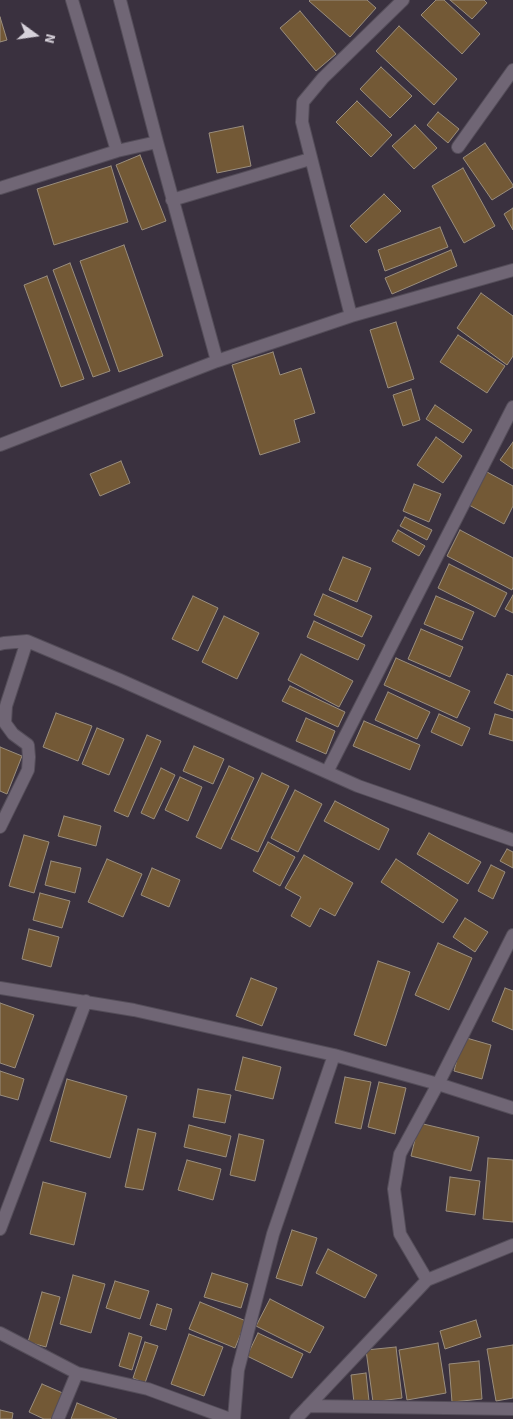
<!DOCTYPE html>
<style>
body{margin:0}
#map{position:relative;width:513px;height:1419px;overflow:hidden;background:#3a313f;font-family:"Source Sans 3",sans-serif}
canvas{display:block}
.north{position:absolute;left:10px;top:10px;width:50px;height:50px;-webkit-text-stroke:4px #3a313f;paint-order:stroke;rotate:104deg;font-size:14px;font-weight:700;line-height:20px;text-align:center;color:#d7d2db}
.north::after{content:'';display:block;margin:auto;width:18px;height:22px;background:#d7d2db;clip-path:polygon(50% 0,100% 100%,50% 72%,0 100%)}
</style>
<div id="map">
<canvas width="513" height="1419"></canvas>
<div class="north">N</div>
</div>
<script>
const c = document.querySelector('canvas').getContext('2d');
c.lineJoin = 'round';
function fillPath(path, color) { c.fillStyle = color; c.fill(path, 'evenodd'); }
const shape = rows => new Path2D(rows.map(r => 'M' + r).join(''));
function trace(path, color, width, dash) { c.strokeStyle = color; c.lineWidth = width; c.lineCap = dash ? 'butt' : 'round'; c.setLineDash(dash || []); c.stroke(path); }
const building = shape([
 [310,0,367,0,376,8,350,37,309,1,310,0],
 [436,0,444,0,480,34,462,54,421,15,436,0],
 [450,0,484,0,487,3,472,19,450,0],
 [300,11,336,54,316,71,280,28,300,11],
 [0,17,7,40,0,42,0,17],
 [399,26,457,79,434,105,376,51,399,26],
 [381,67,412,96,390,118,360,89,381,67],
 [357,101,392,135,371,157,336,122,357,101],
 [438,112,459,129,448,143,427,125,438,112],
 [415,125,437,148,414,169,392,146,415,125],
 [243,126,251,166,217,173,209,133,243,126],
 [485,143,513,185,513,187,492,200,463,158,485,143],
 [140,155,166,221,142,230,116,165,140,155],
 [111,166,128,222,54,245,37,189,111,166],
 [463,168,495,226,464,243,432,186,463,168],
 [384,194,401,211,366,243,350,226,384,194],
 [513,208,513,230,504,214,513,208],
 [440,227,448,247,385,271,378,250,440,227],
 [124,245,163,356,119,372,80,261,124,245],
 [451,250,457,266,392,294,385,278,451,250],
 [70,263,110,371,93,377,53,270,70,263],
 [47,276,84,379,61,387,24,285,47,276],
 [481,293,513,316,513,356,507,365,457,328,481,293],
 [396,322,414,379,388,388,370,330,396,322],
 [458,335,505,366,487,393,440,362,458,335],
 [273,352,280,375,301,368,315,413,294,420,300,442,260,455,232,365,273,352],
 [411,389,420,420,403,426,393,395,411,389],
 [435,405,472,430,463,443,426,419,435,405],
 [436,437,462,456,443,483,417,465,436,437],
 [513,442,513,469,500,460,513,442],
 [121,461,130,483,100,496,90,474,121,461],
 [487,472,513,486,513,506,504,524,469,505,487,472],
 [414,484,441,494,429,522,403,511,414,484],
 [405,517,432,530,427,540,400,526,405,517],
 [398,530,425,546,419,556,392,541,398,530],
 [460,530,513,558,513,587,512,590,447,556,460,530],
 [343,557,371,568,357,602,329,590,343,557],
 [449,564,507,593,495,617,438,588,449,564],
 [323,594,372,616,362,637,314,615,323,594],
 [513,595,513,613,505,609,513,595],
 [193,596,218,608,198,651,172,639,193,596],
 [436,596,474,612,462,640,424,624,436,596],
 [224,616,259,633,237,679,202,662,224,616],
 [314,621,365,645,358,660,307,637,314,621],
 [421,629,463,647,450,677,408,659,421,629],
 [301,654,353,681,339,707,288,680,301,654],
 [396,658,470,691,457,718,384,685,396,658],
 [507,674,513,676,513,711,494,703,507,674],
 [290,686,345,712,338,727,282,701,290,686],
 [388,692,430,712,417,739,375,720,388,692],
 [56,713,92,726,78,761,43,747,56,713],
 [439,714,470,728,462,746,431,732,439,714],
 [495,714,513,719,513,741,489,734,495,714],
 [306,718,335,731,326,754,296,741,306,718],
 [364,721,420,745,410,770,353,746,364,721],
 [97,728,124,739,109,775,82,764,97,728],
 [147,735,161,741,128,817,114,811,147,735],
 [194,746,224,759,213,784,183,771,194,746],
 [0,747,22,756,7,794,0,791,0,747],
 [229,766,254,778,221,849,196,837,229,766],
 [161,768,175,775,154,819,141,813,161,768],
 [262,773,289,786,258,852,231,839,262,773],
 [180,777,202,787,188,821,165,810,180,777],
 [295,790,322,804,298,852,271,838,295,790],
 [335,801,389,829,379,850,324,821,335,801],
 [64,816,101,826,96,846,58,836,64,816],
 [429,833,481,862,468,884,417,854,429,833],
 [24,835,49,842,34,893,9,886,24,835],
 [268,842,295,857,280,886,253,871,268,842],
 [507,849,513,852,513,868,500,861,507,849],
 [304,855,353,883,335,916,320,908,310,927,291,916,301,897,285,888,304,855],
 [107,859,142,874,123,917,88,902,107,859],
 [396,859,458,900,443,923,381,882,396,859],
 [51,861,81,868,75,893,45,885,51,861],
 [491,865,505,872,493,899,478,891,491,865],
 [152,868,180,880,169,907,141,895,152,868],
 [40,893,70,901,62,928,33,920,40,893],
 [465,918,488,932,475,952,453,937,465,918],
 [29,929,59,937,51,967,22,959,29,929],
 [438,943,472,958,449,1010,415,995,438,943],
 [378,961,410,972,386,1046,354,1035,378,961],
 [251,978,277,988,262,1026,236,1016,251,978],
 [505,988,513,991,513,1030,492,1021,505,988],
 [0,1003,34,1015,15,1068,0,1063,0,1003],
 [463,1037,491,1045,482,1079,454,1071,463,1037],
 [243,1057,281,1067,273,1099,235,1090,243,1057],
 [0,1071,24,1079,18,1100,0,1095,0,1071],
 [345,1077,371,1082,361,1129,335,1123,345,1077],
 [67,1079,127,1096,110,1158,50,1141,67,1079],
 [379,1082,406,1088,395,1134,368,1127,379,1082],
 [198,1089,231,1095,225,1123,193,1117,198,1089],
 [419,1123,479,1137,471,1171,411,1156,419,1123],
 [189,1125,231,1136,226,1157,184,1147,189,1125],
 [138,1129,156,1133,143,1190,125,1187,138,1129],
 [239,1134,264,1140,255,1181,230,1175,239,1134],
 [488,1158,513,1160,513,1222,483,1219,488,1158],
 [187,1160,221,1169,213,1200,178,1190,187,1160],
 [450,1177,480,1181,475,1215,446,1211,450,1177],
 [43,1182,86,1193,74,1245,30,1234,43,1182],
 [292,1230,317,1238,302,1286,276,1278,292,1230],
 [328,1249,377,1275,365,1298,316,1273,328,1249],
 [212,1273,248,1284,241,1308,204,1297,212,1273],
 [73,1275,105,1284,91,1333,60,1324,73,1275],
 [115,1281,149,1291,140,1319,106,1308,115,1281],
 [42,1292,60,1297,46,1347,28,1342,42,1292],
 [270,1299,324,1327,310,1353,256,1326,270,1299],
 [200,1302,246,1321,235,1348,189,1329,200,1302],
 [157,1304,172,1309,166,1330,150,1325,157,1304],
 [476,1320,481,1337,445,1349,440,1331,476,1320],
 [129,1333,142,1337,132,1370,119,1366,129,1333],
 [258,1333,303,1354,292,1378,247,1356,258,1333],
 [189,1334,223,1347,204,1396,171,1384,189,1334],
 [145,1342,158,1346,145,1383,133,1378,145,1342],
 [438,1343,446,1393,407,1400,399,1350,438,1343],
 [513,1345,513,1398,496,1401,487,1349,513,1345],
 [396,1347,402,1398,373,1402,366,1350,396,1347],
 [479,1361,482,1399,452,1402,449,1364,479,1361],
 [366,1373,369,1401,354,1403,351,1375,366,1373],
 [42,1384,65,1394,53,1419,44,1419,29,1412,42,1384],
 [77,1403,117,1419,71,1419,77,1403],
 [0,1410,13,1413,12,1419,0,1419,0,1410]
]);
fillPath(building, '#735936');
trace(building, '#9a8e7e', 1);
const minor = shape([
 [72,0,117,151],
 [120,0,157,142],
 [458,147,513,70],
 [0,188,117,151,157,142,217,361,0,445],
 [172,200,310,159],
 [351,316,302,122,303,102,323,78,403,0],
 [217,361,351,316,513,270],
 [0,644,4,643,27,641,120,680,358,786,513,840],
 [327,772,513,407],
 [0,827,28,770,29,757,28,745,13,734,5,723,6,706,27,641],
 [0,988,134,1010,334,1055,438,1084,513,935],
 [0,1229,86,1001],
 [427,1280,400,1234,394,1189,400,1154,438,1084,513,1108],
 [0,1333,77,1373,148,1389,230,1419],
 [308,1406,513,1409],
 [58,1419,77,1373],
 [234,1419,238,1370,273,1234,334,1055],
 [296,1419,427,1280,513,1245]
]);
trace(minor, '#544d59', 14);
trace(minor, '#706675', 12);
</script>
